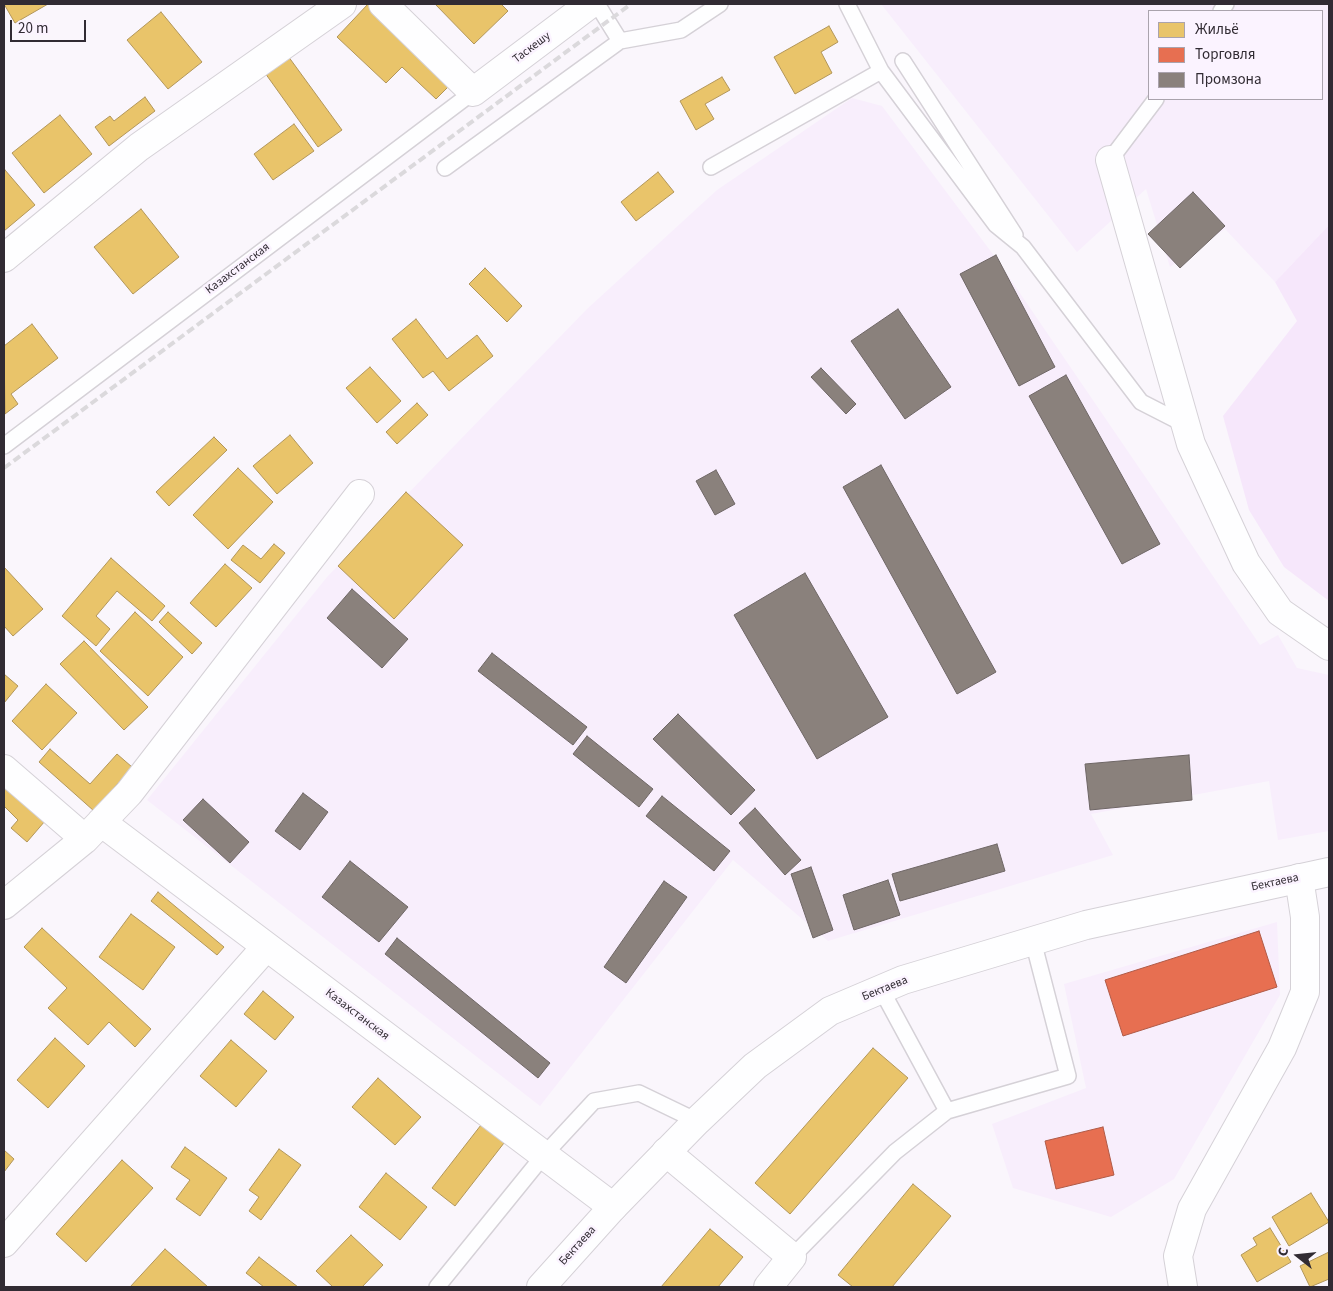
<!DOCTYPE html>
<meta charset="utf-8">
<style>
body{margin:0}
#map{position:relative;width:1333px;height:1291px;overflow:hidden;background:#faf6fc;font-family:"Source Sans 3",sans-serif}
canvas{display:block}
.frame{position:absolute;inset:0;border:5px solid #312b33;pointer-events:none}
.legend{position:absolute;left:1148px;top:10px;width:175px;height:90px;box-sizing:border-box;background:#fbf3ff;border:1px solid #aaa3ad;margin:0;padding:6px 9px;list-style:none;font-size:15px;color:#312b33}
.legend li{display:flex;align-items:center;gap:10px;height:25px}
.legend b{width:25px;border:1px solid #aaa3ad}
.north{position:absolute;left:1273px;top:1231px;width:50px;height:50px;-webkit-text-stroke:4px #fbf3ff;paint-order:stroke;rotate:286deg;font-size:14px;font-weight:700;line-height:20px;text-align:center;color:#312b33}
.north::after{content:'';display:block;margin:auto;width:18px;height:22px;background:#312b33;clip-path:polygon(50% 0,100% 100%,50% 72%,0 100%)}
.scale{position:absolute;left:10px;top:20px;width:76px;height:22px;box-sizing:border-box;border:2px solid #312b33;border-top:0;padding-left:6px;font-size:15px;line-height:18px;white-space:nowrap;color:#312b33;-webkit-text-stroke:4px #fbf3ff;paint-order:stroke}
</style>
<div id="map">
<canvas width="1333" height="1291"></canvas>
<div class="frame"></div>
<ul class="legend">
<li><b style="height:14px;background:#e9c46a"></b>Жильё</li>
<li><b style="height:14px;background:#e76f51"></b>Торговля</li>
<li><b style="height:14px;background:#8a817c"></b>Промзона</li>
</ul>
<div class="north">С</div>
<div class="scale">20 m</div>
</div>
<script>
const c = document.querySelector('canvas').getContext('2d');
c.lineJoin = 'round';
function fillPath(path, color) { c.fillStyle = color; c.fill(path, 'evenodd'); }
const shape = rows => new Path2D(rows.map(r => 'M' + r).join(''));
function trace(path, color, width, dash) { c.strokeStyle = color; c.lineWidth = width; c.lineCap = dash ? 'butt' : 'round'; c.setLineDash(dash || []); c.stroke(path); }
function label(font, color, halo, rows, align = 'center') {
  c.font = font + ' "Source Sans 3",sans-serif'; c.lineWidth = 5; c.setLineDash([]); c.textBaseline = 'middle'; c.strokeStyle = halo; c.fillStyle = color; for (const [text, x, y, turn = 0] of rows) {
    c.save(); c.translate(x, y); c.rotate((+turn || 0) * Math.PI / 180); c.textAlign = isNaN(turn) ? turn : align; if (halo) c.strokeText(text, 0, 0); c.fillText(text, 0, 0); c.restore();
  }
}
fillPath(shape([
 [881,4,1329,4,1329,225,1275,282,1225,229,1170,267,1146,189,1077,252],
 [1149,11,1322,11,1322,99,1149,99],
 [852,98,882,106,998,261,1260,645,1278,635,1297,668,1329,675,1329,831,1278,840,1269,781,1091,814,1113,855,828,941,733,860,540,1106,147,800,327,577,587,309,717,190],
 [1277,922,1280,995,1174,1179,1111,1217,1013,1188,992,1124,1086,1088,1064,984]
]), '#f8eefc');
fillPath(shape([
 [1329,225,1329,601,1284,567,1249,510,1223,416,1297,321,1275,282]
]), '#f6e7fb');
const homes = shape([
 [4,4,48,4,15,23,4,4],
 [368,4,453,82,436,99,402,67,386,83,337,37,368,4],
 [435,4,501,4,508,11,474,44,435,4],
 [161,12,202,62,168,89,127,40,161,12],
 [829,26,838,42,821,52,832,73,795,94,774,57,829,26],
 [288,56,342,130,318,147,265,73,288,56],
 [722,77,730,90,705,104,714,119,696,130,680,101,722,77],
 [145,97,155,111,109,146,95,127,110,116,114,121,145,97],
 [60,115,92,154,44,193,12,153,60,115],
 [294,124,314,151,273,180,254,154,294,124],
 [5,170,35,205,4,231,4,171,5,170],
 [658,172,674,192,636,221,621,202,658,172],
 [141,209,179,257,133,294,94,247,141,209],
 [485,268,522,306,507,322,469,284,485,268],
 [416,319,447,359,477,335,493,356,449,391,433,371,423,378,392,339,416,319],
 [32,324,58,358,11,394,18,404,5,414,4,346,32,324],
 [370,367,401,401,377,423,346,388,370,367],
 [417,403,428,415,397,444,386,432,417,403],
 [290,435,313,463,277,494,253,466,290,435],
 [214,437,227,450,169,506,156,492,214,437],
 [238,468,273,502,228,549,193,515,238,468],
 [406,492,463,545,394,619,338,566,406,492],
 [274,544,285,553,260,583,231,560,243,545,261,559,274,544],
 [111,558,165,606,152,621,117,591,96,616,110,629,96,646,62,616,111,558],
 [225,564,252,588,216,627,190,603,225,564],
 [4,567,43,609,13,636,4,626,4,567],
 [135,612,183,657,148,696,100,651,135,612],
 [168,612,202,643,192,654,159,622,168,612],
 [84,641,148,707,124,730,60,664,84,641],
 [4,674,18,686,4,703,4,674],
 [46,684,77,713,42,750,12,721,46,684],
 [50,749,90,784,117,754,132,767,94,811,39,762,50,749],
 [4,783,45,821,27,842,11,828,18,820,4,806,4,783],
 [158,892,224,947,217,955,151,901,158,892],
 [131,914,175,947,143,990,99,957,131,914],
 [42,928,151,1029,135,1047,109,1022,88,1045,48,1008,67,988,24,947,42,928],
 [263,991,294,1017,275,1040,244,1014,263,991],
 [55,1038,85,1066,48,1108,17,1080,55,1038],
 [231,1040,267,1071,236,1107,200,1076,231,1040],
 [873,1048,908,1078,790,1214,755,1183,873,1048],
 [378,1078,421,1117,395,1145,352,1107,378,1078],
 [488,1116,511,1134,455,1206,432,1188,488,1116],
 [185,1147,227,1178,200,1216,176,1199,190,1180,171,1167,185,1147],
 [279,1149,301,1165,261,1220,249,1211,259,1197,249,1190,279,1149],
 [4,1150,14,1159,4,1172,4,1150],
 [122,1160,153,1188,86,1262,56,1234,122,1160],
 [386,1173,427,1207,400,1240,359,1207,386,1173],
 [913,1184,951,1216,892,1287,853,1287,838,1275,913,1184],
 [1311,1193,1329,1222,1289,1246,1272,1217,1311,1193],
 [1270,1228,1291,1262,1257,1282,1241,1255,1257,1245,1253,1238,1270,1228],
 [710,1229,743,1257,718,1287,661,1287,710,1229],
 [351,1235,383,1265,362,1287,333,1287,316,1271,351,1235],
 [165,1249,208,1287,130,1287,165,1249],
 [1329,1252,1329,1279,1310,1287,1300,1266,1329,1252],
 [259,1257,298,1287,264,1287,246,1273,259,1257]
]);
fillPath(homes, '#e9c46a');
trace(homes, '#b2965a', 1);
const shops = shape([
 [1259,931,1277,987,1123,1036,1105,980,1259,931],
 [1103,1127,1114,1175,1056,1189,1045,1141,1103,1127]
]);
fillPath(shops, '#e76f51');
trace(shops, '#b05b48', 1);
const industry = shape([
 [1193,192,1225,226,1180,268,1148,234,1193,192],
 [996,255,1055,367,1019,386,960,274,996,255],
 [898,309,951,387,905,419,851,341,898,309],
 [821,368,856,404,846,414,811,377,821,368],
 [1066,375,1160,544,1122,564,1029,396,1066,375],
 [881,465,996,672,957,694,843,487,881,465],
 [716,470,735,504,715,515,696,481,716,470],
 [805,573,888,717,817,759,734,615,805,573],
 [352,589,408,639,382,668,327,618,352,589],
 [492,653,587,727,573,745,478,671,492,653],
 [678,714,755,790,731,815,653,739,678,714],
 [587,736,653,789,639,807,573,754,587,736],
 [1189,755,1192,800,1090,810,1085,764,1189,755],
 [303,793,328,812,300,850,275,831,303,793],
 [662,796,730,851,714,871,646,816,662,796],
 [203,799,249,842,230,863,183,820,203,799],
 [755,808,801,860,785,875,739,823,755,808],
 [997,844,1005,871,900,901,892,874,997,844],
 [350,861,408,907,379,942,322,897,350,861],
 [811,867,833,930,813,938,791,874,811,867],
 [888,880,900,915,854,930,843,895,888,880],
 [664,881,687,897,626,983,604,967,664,881],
 [397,938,550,1063,538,1078,385,954,397,938]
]);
fillPath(industry, '#8a817c');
trace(industry, '#6f6766', 1);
const lane = shape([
 [597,4,620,41],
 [847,4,881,71,996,225,1023,247,1141,402,1186,425],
 [1221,11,1226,4],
 [903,61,1015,235],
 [1110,160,1156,99],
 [711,167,881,71],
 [445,168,620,41,681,30,720,4],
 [4,446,473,92],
 [881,989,947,1111],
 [792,1257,895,1152,947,1111,1068,1076,1033,941],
 [437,1287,544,1155,594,1101,639,1093,697,1121]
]);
const street = shape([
 [383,4,473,92,590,4],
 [1110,160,1191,444,1246,563,1280,612,1329,646],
 [4,258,139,147,342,4],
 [4,769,85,839],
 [101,822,613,1207],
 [4,905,85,839,129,793,360,494],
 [666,1152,792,1257,768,1287],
 [4,1243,266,947],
 [1183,1287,1178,1256,1192,1209,1282,1048,1305,992,1305,917,1299,878]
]);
const secondary = shape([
 [541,1287,613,1207,697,1121,755,1066,830,1011,903,980,1086,925,1329,872]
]);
trace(lane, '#d5d1d7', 18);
trace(street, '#d5d1d7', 30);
trace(secondary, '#d5d1d7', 30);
trace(lane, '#fefeff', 15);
trace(street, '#fefeff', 28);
trace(secondary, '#fefeff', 28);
trace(shape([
 [4,468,631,4]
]), '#dbd9dc', 4, [8, 4]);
label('12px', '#312b33', '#fbf3ff', [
 ["Таскешу",532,48,-37],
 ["Казахстанская",238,269,-37],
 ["Бектаева",1275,883,-12],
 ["Бектаева",885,989,-22],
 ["Казахстанская",357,1015,37],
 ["Бектаева",578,1246,-48]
]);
</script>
